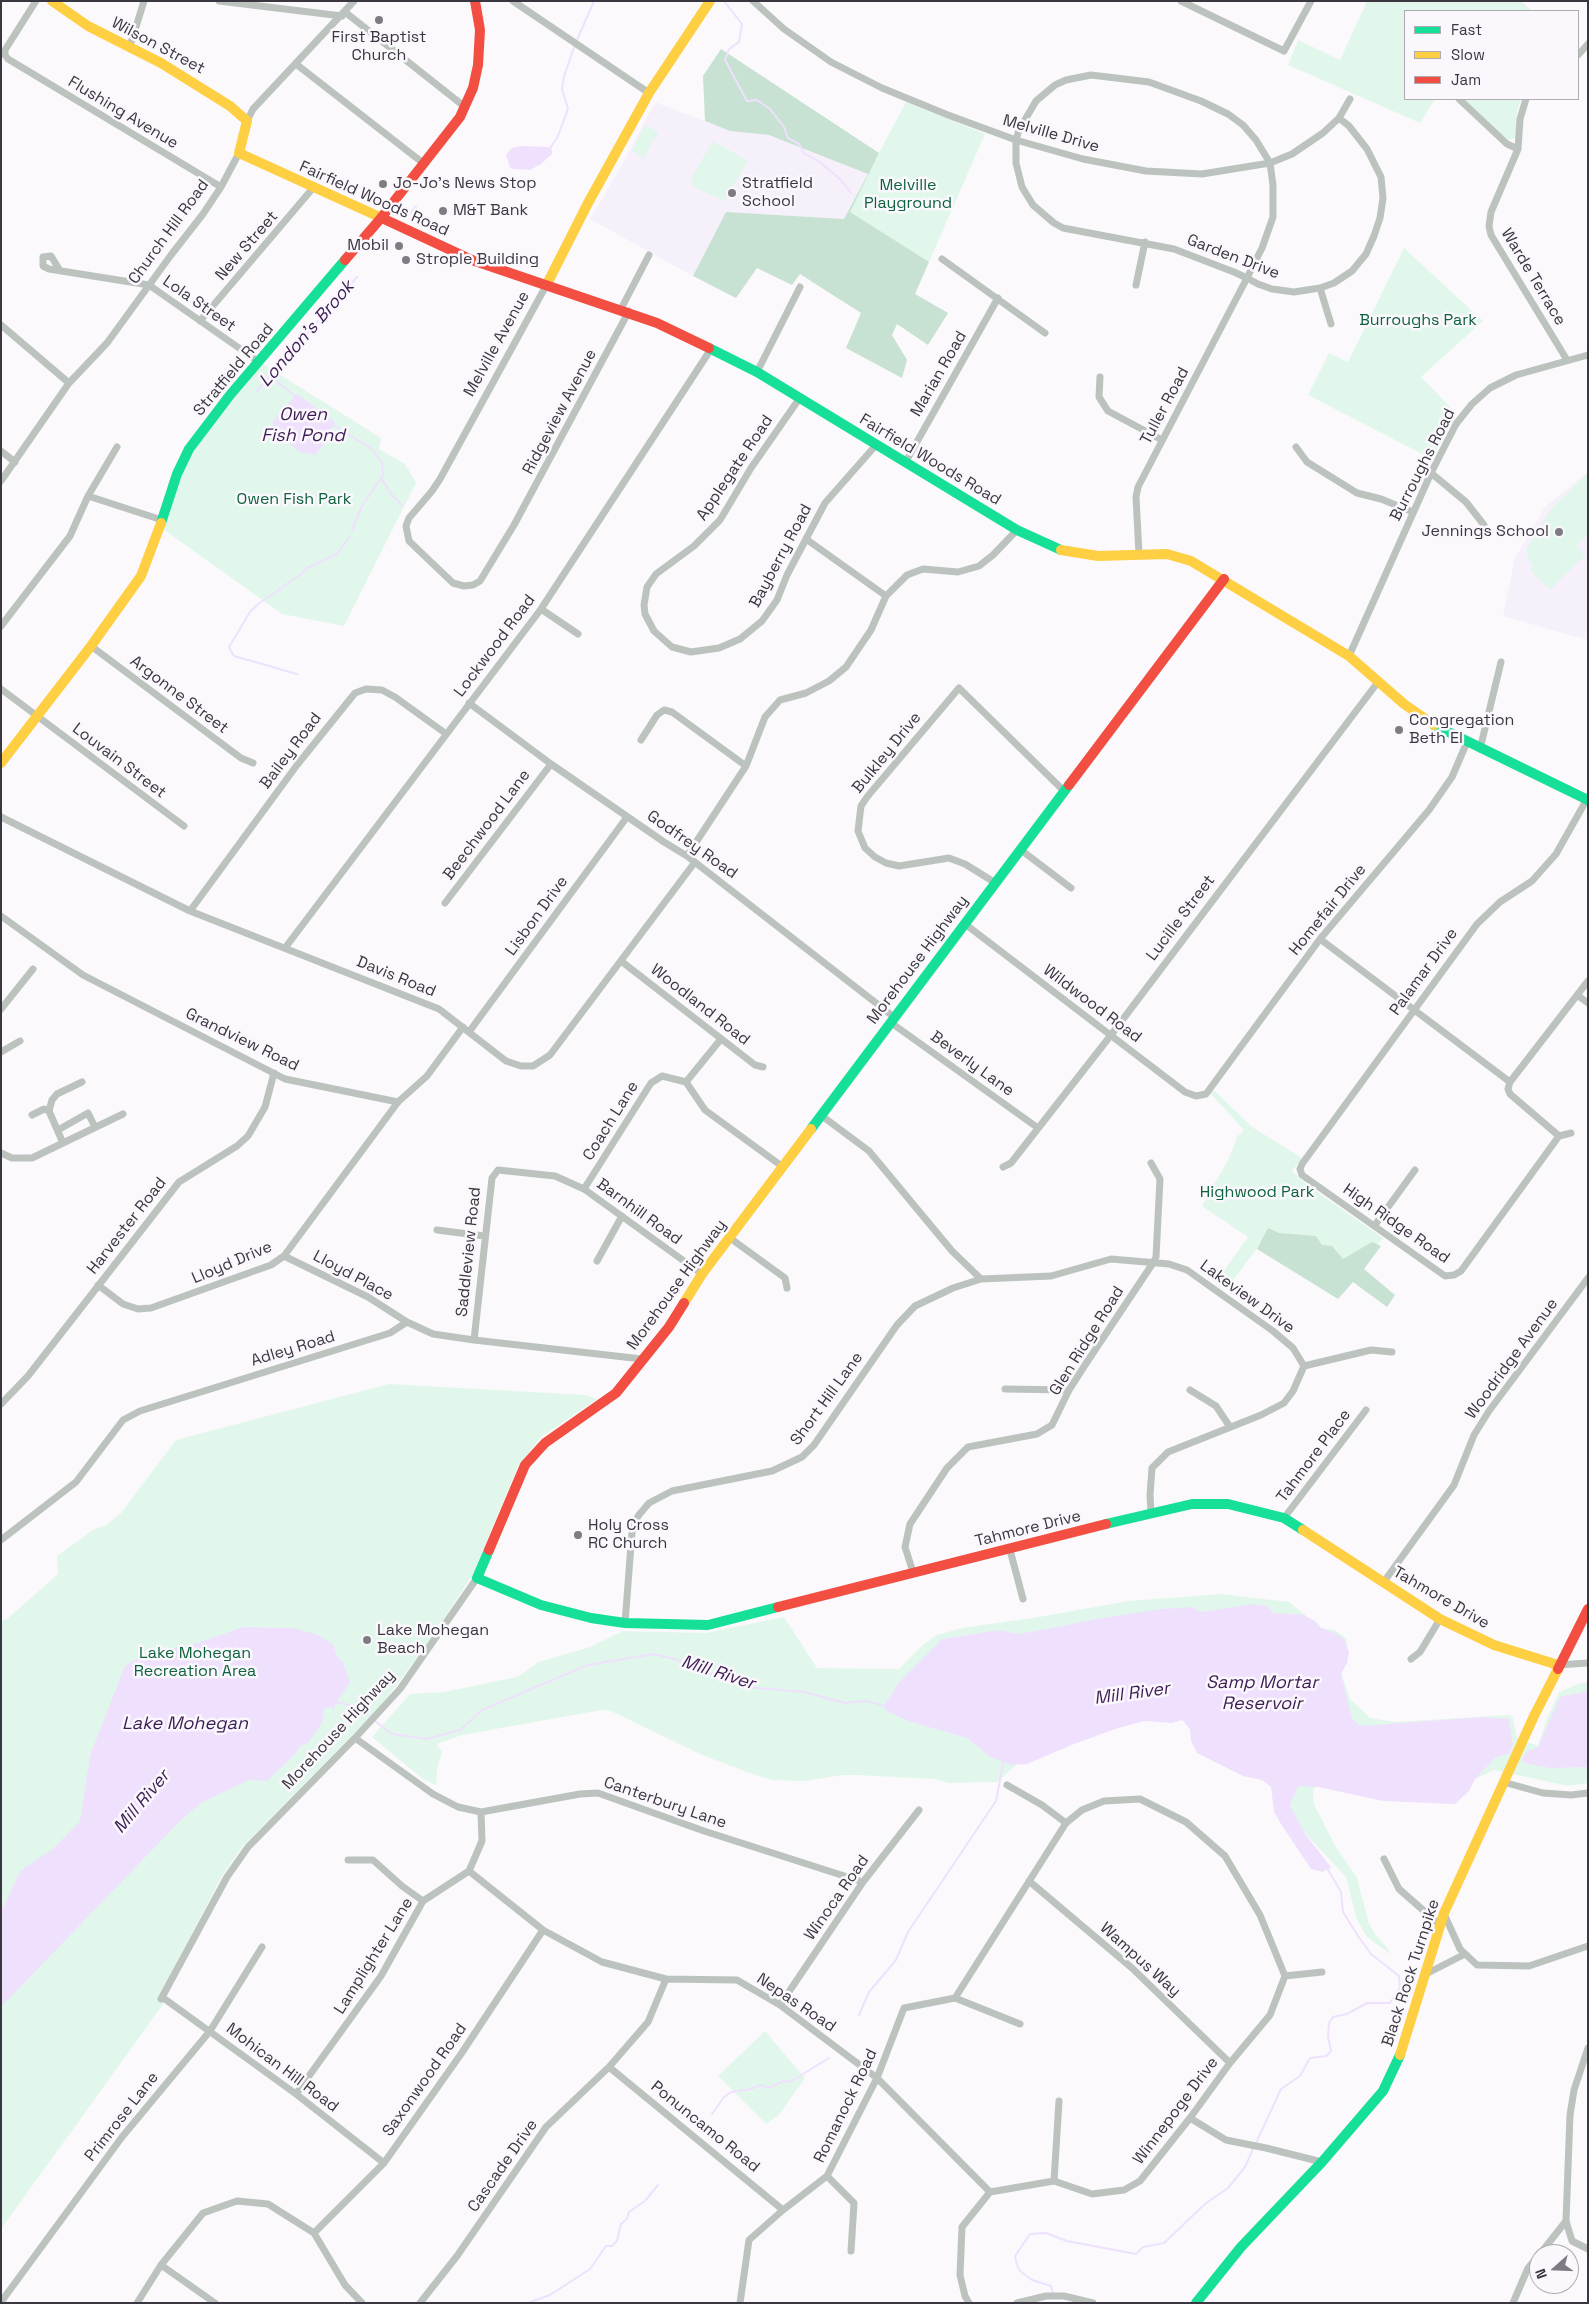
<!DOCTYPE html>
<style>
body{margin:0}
#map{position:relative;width:1589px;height:2304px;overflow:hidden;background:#fbf9fc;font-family:"Space Grotesk",sans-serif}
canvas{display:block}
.frame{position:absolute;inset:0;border:2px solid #3b3740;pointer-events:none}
.legend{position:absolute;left:1404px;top:10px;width:175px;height:90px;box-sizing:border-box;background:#fbf8fd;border:1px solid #aeabb1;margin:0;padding:6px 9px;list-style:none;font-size:15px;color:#3b3740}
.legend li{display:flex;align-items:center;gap:10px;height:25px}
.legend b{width:25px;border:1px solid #aeabb1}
.north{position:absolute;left:1529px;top:2244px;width:50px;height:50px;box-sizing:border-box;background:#fbf8fd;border:1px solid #aeabb1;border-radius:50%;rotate:250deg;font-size:14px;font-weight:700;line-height:20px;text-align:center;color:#3b3740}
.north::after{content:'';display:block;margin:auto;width:18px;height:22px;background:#7e7b82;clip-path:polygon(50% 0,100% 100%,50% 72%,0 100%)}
</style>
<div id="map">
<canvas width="1589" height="2304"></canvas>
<div class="frame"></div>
<ul class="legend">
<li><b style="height:6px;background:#16e098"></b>Fast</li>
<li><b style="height:6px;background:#ffcf43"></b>Slow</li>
<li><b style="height:6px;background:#f24e42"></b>Jam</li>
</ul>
<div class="north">N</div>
</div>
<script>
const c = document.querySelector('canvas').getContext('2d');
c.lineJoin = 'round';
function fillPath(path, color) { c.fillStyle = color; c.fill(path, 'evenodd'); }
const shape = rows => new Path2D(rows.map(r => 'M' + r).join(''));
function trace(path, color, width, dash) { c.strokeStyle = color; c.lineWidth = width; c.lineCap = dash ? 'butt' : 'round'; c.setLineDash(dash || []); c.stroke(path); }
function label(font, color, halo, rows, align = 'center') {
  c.font = font + ' "Space Grotesk",sans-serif'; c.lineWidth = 5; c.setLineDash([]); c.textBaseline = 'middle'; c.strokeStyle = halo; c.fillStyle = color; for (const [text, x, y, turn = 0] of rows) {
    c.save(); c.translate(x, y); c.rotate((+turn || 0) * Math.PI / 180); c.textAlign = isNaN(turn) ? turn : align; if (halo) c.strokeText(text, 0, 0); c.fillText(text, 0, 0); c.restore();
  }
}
fillPath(shape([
 [655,102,730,131,769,135,868,174,844,219,726,212,693,276,590,219,624,161],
 [1588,472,1588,640,1503,616,1515,558,1545,507]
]), '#f6f0fb');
fillPath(shape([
 [1367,1,1521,1,1532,11,1405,11,1405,99,1435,99,1420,123,1288,65,1298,40,1340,60],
 [1463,99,1521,99,1517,111,1516,138,1506,140],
 [906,102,985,134,929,262,844,219],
 [645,125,657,131,658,136,653,139,644,159,632,150],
 [713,141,748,161,724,201,694,187,691,178],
 [1404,248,1483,321,1421,377,1456,413,1432,459,1308,395,1329,353,1348,362],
 [263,364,381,438,379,449,405,464,416,483,344,626,282,614,163,529,187,460,209,428],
 [1588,473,1588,537,1586,536,1576,546,1585,555,1550,590,1530,570,1534,564,1531,564,1526,550,1551,509],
 [1214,1090,1252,1127,1302,1158,1292,1171,1307,1185,1383,1238,1338,1292,1263,1240,1226,1290,1215,1283,1248,1237,1202,1206,1229,1158,1237,1137,1244,1130,1210,1093],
 [389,1384,585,1395,597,1399,541,1437,518,1466,473,1574,428,1643,379,1708,242,1847,222,1876,158,1998,164,2003,1,2229,1,1621,7,1619,58,1574,57,1556,93,1530,106,1525,121,1513,176,1440],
 [1221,1594,1289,1602,1321,1628,1335,1630,1346,1638,1348,1651,1339,1666,1350,1699,1370,1718,1395,1722,1510,1715,1513,1718,1517,1738,1538,1746,1546,1721,1559,1692,1578,1684,1588,1682,1588,1783,1568,1786,1494,1770,1475,1779,1469,1790,1455,1804,1435,1803,1415,1793,1318,1779,1313,1792,1314,1804,1334,1844,1357,1878,1369,1924,1377,1937,1388,1948,1390,1954,1367,1937,1357,1920,1346,1877,1299,1827,1280,1777,1183,1702,1024,1758,997,1782,989,1782,949,1783,934,1779,858,1775,843,1775,804,1781,772,1780,752,1774,700,1754,611,1711,602,1710,462,1735,437,1744,442,1752,437,1768,436,1785,423,1779,372,1737,410,1694,444,1692,517,1677,539,1662,590,1647,623,1631,706,1633,784,1617,817,1668,899,1669,923,1645,937,1635,962,1628,1039,1617,1128,1601],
 [765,2031,805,2078,779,2115,766,2124,718,2076]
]), '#e2f7eb');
fillPath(shape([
 [721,49,879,153,850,212,929,262,915,294,948,313,928,345,897,324,892,335,907,360,902,378,846,348,861,313,800,274,792,285,757,268,736,298,693,276,726,212,844,219,868,174,769,135,730,131,705,121,703,76],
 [1268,1228,1279,1233,1316,1236,1322,1245,1332,1246,1343,1259,1372,1242,1381,1246,1364,1269,1395,1295,1387,1307,1353,1282,1338,1299,1257,1249]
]), '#c7e1d2');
fillPath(shape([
 [521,146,548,147,552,150,552,154,541,164,530,170,513,169,510,168,506,155,512,148],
 [297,394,335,422,323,445,315,455,300,452,276,433,272,422],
 [1254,1604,1267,1606,1274,1613,1304,1615,1315,1621,1321,1628,1333,1632,1344,1639,1349,1652,1347,1663,1341,1674,1352,1719,1361,1726,1483,1717,1509,1719,1513,1745,1510,1753,1495,1758,1475,1779,1469,1791,1455,1804,1383,1801,1318,1787,1298,1786,1290,1805,1305,1834,1331,1867,1323,1872,1311,1869,1281,1824,1274,1812,1271,1787,1262,1780,1243,1776,1197,1753,1191,1741,1190,1729,1182,1720,1172,1723,1145,1721,1118,1728,1074,1744,1027,1764,1012,1765,990,1757,967,1738,911,1722,888,1712,884,1706,899,1682,942,1639,999,1630,1017,1634,1031,1632,1102,1618,1162,1609,1193,1607,1199,1612],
 [243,1627,293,1628,316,1634,333,1644,337,1656,343,1662,350,1683,336,1702,334,1709,330,1707,324,1709,322,1723,308,1743,300,1746,296,1753,267,1781,249,1780,201,1803,182,1819,1,2007,1,1907,4,1906,20,1871,53,1849,80,1821,90,1755,125,1666,149,1652,192,1645],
 [1588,1691,1588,1767,1550,1768,1524,1763,1522,1759,1526,1752,1538,1747,1560,1697]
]), '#efe1fd');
trace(shape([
 [724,1,742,24,739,42,729,49,725,60,747,101,757,100,770,109,784,127,788,138,799,144,804,153,821,163,841,180,851,193],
 [577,40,594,1],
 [549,150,558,136,568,109,562,89,564,76,575,45],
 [408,216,416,206],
 [270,376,295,396],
 [257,391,357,277],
 [333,425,372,449,382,463,383,475,362,506,352,530],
 [381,478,392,495,402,505],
 [297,674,234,656,229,647,250,612,258,604,300,575,307,568,337,554,350,536],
 [335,1702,355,1706,371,1718],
 [375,1721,392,1734,427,1739,460,1730,482,1710,588,1665,654,1654,686,1662,715,1676,746,1687,804,1692,845,1703,866,1701,886,1706],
 [859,2015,869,1992,896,1960,908,1932,996,1801,1004,1759],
 [712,2114,724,2097,731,2092,751,2089,761,2085,769,2088,783,2081,790,2082,829,2058],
 [1256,2143,1281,2089,1300,2076,1310,2058,1326,2056,1331,2051,1328,2036,1329,2023,1333,2017,1347,2014,1367,2003,1390,2003,1400,1988,1399,1976,1371,1954,1358,1936,1343,1912,1341,1892,1327,1868],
 [1053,2293,1051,2286,1032,2280,1020,2271,1017,2265,1015,2256,1030,2234,1046,2233,1067,2241,1136,2254,1143,2247,1164,2243,1205,2204,1228,2188,1245,2167,1254,2147],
 [528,2303,550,2295,590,2269,606,2246,612,2246,617,2241,621,2224,627,2219,629,2212,645,2201,658,2185]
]), '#efe1fd', 2);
trace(shape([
 [36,1,5,50,5,55,8,59,221,187],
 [219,1,342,16],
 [513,1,649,93],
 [753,1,784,29,831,62,882,88,948,115,1016,140,1083,159,1146,171,1202,174,1270,163,1292,154,1323,133,1339,118,1350,99],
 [1181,1,1284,51,1311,1],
 [345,12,465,107],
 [130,46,144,1],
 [1578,55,1588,44],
 [296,64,423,163],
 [1459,99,1507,144,1518,149,1491,212,1489,226,1491,235,1567,360],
 [247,121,253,109,354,1],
 [1518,149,1520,119,1526,99],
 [942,259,1045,333],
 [59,269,51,256,43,257,43,266,49,269,149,285,259,362],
 [547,284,440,479,432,491,409,518,406,526,409,541,453,583,464,586,473,585,480,581,514,525,629,311],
 [1136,285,1145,242],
 [1320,288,1331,324],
 [621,309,649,255],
 [200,321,313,188],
 [1,325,69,383],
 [757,372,800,287],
 [1100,377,1099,397,1108,411,1162,440],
 [799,399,751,468,720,520,694,546,656,574,647,587,644,605,645,614,654,631,672,647,691,652,719,648,740,639,762,621,777,600,787,575,825,503,876,445],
 [1296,447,1307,462,1357,493,1381,499,1413,512],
 [1,451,15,462],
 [905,463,998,298],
 [1431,473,1466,502,1484,525],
 [1,481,69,383,107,343,171,255,203,214,221,187,239,153],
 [88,496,162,520],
 [806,539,886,596],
 [1139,554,1136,497,1138,487,1247,278,1262,248,1273,217,1273,185,1270,163,1256,140,1243,125,1228,114,1201,101,1149,82,1091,75,1066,80,1055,85,1036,101,1019,130,1016,140,1016,163,1022,187,1033,205,1054,223,1063,228,1174,249,1234,272,1247,278,1258,284,1272,289,1294,292,1320,288,1334,283,1352,271,1366,254,1374,236,1380,218,1383,198,1381,177,1367,149,1349,126,1339,118],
 [541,609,578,634],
 [1,626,70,536,88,496,117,447],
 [91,646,241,758,253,763],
 [1349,656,1431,473,1456,424,1472,404,1490,388,1516,375,1588,355],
 [1,689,184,826],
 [469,703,551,764,664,842,687,856,894,1017],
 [641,740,657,715,664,710,672,712,746,766],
 [1480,749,1501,662],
 [1,817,190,911,439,1009,506,1061,521,1066,533,1066,550,1055,695,862],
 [1021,850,1071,888],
 [687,856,746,766,765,717,780,700,806,693,829,681,846,667,871,630,886,596,907,575,923,569,958,572,979,566,993,555,1017,530],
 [994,882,965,864,949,858,899,866,886,863,875,857,865,848,858,831,861,806,867,797,959,688,1064,791],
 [445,903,551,764],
 [190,911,297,765,355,693,366,689,382,690,395,697,445,733],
 [1,916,83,975,285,1079,398,1102],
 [965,924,1185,1092,1196,1096,1206,1094,1320,939,1429,810,1452,777,1467,742],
 [1320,939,1510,1082],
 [285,948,541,609,711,349],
 [621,961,755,1065,763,1067],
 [1577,995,1588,1003],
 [1,1009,33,969],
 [890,1022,1038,1128],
 [469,1032,627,817],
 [1,1052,20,1041],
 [686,1082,721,1039],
 [32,1115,44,1109,49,1111],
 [822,1116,869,1151,952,1251,981,1279,1051,1276,1111,1259,1169,1264,1187,1270,1273,1331,1293,1348,1304,1366],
 [58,1130,88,1113,95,1127],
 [1571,1133,1559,1136,1461,1271,1454,1275,1445,1276,1302,1175,1300,1169,1302,1164,1477,924,1500,902,1532,881,1556,854,1587,799],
 [1559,1136,1510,1094,1508,1089,1510,1082,1588,981],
 [63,1143,49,1111,52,1100,57,1094,82,1082],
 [1,1153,12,1158,32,1158,123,1114],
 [1003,1167,1011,1163,1111,1035,1378,682],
 [584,1189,651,1083,662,1076,686,1082,705,1110,783,1167],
 [1375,1225,1415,1170],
 [437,1230,484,1236],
 [730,1238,785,1278,787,1288],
 [284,1256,368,1297,407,1322],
 [597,1261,622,1216],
 [98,1285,123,1304,138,1309,151,1308,257,1270,271,1265,284,1256,398,1102,427,1076,463,1027],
 [474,1340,492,1178,498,1170,555,1176,584,1189,702,1274],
 [1304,1366,1371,1350,1392,1352],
 [1005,1389,1069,1390],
 [1190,1390,1216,1406,1230,1427],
 [1,1404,28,1376,179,1182,237,1146,248,1136,265,1107,274,1073],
 [1151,1512,1150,1495,1152,1468,1168,1452,1261,1415,1284,1403,1293,1391,1304,1366],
 [1284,1518,1366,1410],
 [1,1540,76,1482,123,1420,140,1411,390,1333,407,1322,433,1334,474,1340,642,1359],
 [1010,1550,1023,1599],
 [913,1572,905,1547,910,1524,947,1468,968,1447,1037,1434,1052,1425,1069,1390,1085,1365,1153,1263,1156,1257,1160,1179,1151,1163],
 [1383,1583,1454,1485,1474,1435,1489,1411,1588,1278],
 [625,1623,632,1532,638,1516,649,1503,672,1491,772,1471,802,1457,814,1445,897,1325,915,1306,953,1288,981,1279],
 [1411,1659,1420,1652,1440,1619],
 [1558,1665,1588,1663],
 [355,1738,433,1794,458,1807,481,1812,580,1794,598,1793,704,1831,863,1882],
 [1503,1782,1543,1793,1571,1795,1588,1793],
 [1007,1785,1042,1805,1066,1823],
 [1384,1859,1399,1889,1440,1925],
 [348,1860,373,1860,402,1886,423,1901],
 [469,1871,543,1930,602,1962,666,1979,737,1980,780,2005,877,2078,990,2192],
 [1029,1881,1132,1968,1230,2063],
 [1444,1914,1460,1949,1477,1965,1529,1966,1588,1946],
 [1424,1975,1465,1954],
 [1285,1976,1322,1972],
 [162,1997,296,2094,384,2163],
 [955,1998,1066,1823,1082,1810,1104,1801,1140,1799,1186,1822,1225,1856,1260,1915,1285,1976,1270,2015,1230,2063,1190,2118,1140,2181,1124,2190,1092,2194,1054,2181,990,2192,962,2227,960,2275,965,2296,969,2303],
 [161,1999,227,1877,248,1847,355,1738,400,1689,477,1578],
 [780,2005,863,1882,919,1810],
 [1588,2048,1574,2090,1570,2115,1566,2221,1572,2241,1588,2249],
 [609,2067,783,2210],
 [296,2094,381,1976,423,1901,469,1871,482,1841,481,1812],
 [1190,2118,1226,2140,1266,2148,1322,2162],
 [827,2176,854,2203,851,2251],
 [1054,2181,1059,2101],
 [314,2233,384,2163,461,2054,543,1930],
 [1540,2254,1566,2221],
 [161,2265,215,2303],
 [1,2302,122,2137,210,2031,262,1947],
 [137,2303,161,2265,203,2213,237,2201,268,2204,314,2233,345,2285,362,2303],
 [420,2303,457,2256,546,2127,609,2067,648,2022,666,1979],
 [740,2303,749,2240,783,2210,827,2176,877,2078,904,2008,955,1998,1020,2024],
 [1017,2303,1046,2296,1064,2296,1093,2303],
 [1513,2303,1528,2268,1539,2255]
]), '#bcc3bf', 7);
trace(shape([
 [709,348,757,372,1017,530,1061,550],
 [161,523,177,474,189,449,230,395,345,260],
 [1434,725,1588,800],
 [811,1129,1069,785],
 [1106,1524,1192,1504,1228,1504,1284,1518,1303,1530],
 [489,1550,477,1578,541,1605,591,1618,625,1623,708,1625,778,1607],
 [1196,2303,1241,2247,1322,2162,1383,2091,1400,2055]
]), '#16e098', 10);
trace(shape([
 [52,1,88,26,161,63,230,106,247,121,239,153,384,219],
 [547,284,588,203,649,93,710,1],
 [1061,550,1098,556,1167,554,1191,561,1349,656,1404,704,1434,725],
 [1,763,91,646,141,576,161,523],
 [684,1303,702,1274,811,1129],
 [1303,1530,1440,1619,1494,1645,1558,1665],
 [1400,2055,1444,1913,1534,1716,1558,1669]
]), '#ffcf43', 10);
trace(shape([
 [384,219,472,260,657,323,709,348],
 [345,260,381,218,460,117,473,88,478,65,480,30,475,1],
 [1069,785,1224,579],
 [489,1550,525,1465,545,1443,616,1393,669,1327,684,1303],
 [778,1607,1106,1524],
 [1558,1669,1588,1609]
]), '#f24e42', 10);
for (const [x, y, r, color] of [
 [379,20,5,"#7e7b82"],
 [383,184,5,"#7e7b82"],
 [732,193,5,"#7e7b82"],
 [443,211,5,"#7e7b82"],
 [399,246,5,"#7e7b82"],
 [406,260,5,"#7e7b82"],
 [1559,532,5,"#7e7b82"],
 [1399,730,5,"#7e7b82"],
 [578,1535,5,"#7e7b82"],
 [367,1640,5,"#7e7b82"]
]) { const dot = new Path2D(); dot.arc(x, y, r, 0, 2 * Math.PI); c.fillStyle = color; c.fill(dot); trace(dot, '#fbf8fd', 2); }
label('16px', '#3b3740', '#fbf8fd', [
 ["First Baptist",379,38,"center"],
 ["Church",379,56,"center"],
 ["Jo-Jo's News Stop",393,184],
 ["Stratfield",742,184],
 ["School",742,202],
 ["M&T Bank",453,211],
 ["Mobil",389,246,"right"],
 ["Strople Building",416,260],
 ["Jennings School",1549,532,"right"],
 ["Congregation",1409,721],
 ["Beth El",1409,739],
 ["Holy Cross",588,1526],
 ["RC Church",588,1544],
 ["Lake Mohegan",377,1631],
 ["Beach",377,1649]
], 'left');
label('16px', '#3b3740', '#fbf8fd', [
 ["Wilson Street",158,46,28],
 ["Flushing Avenue",123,113,31],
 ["Melville Drive",1051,134,16],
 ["Fairfield Woods Road",374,199,24],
 ["Church Hill Road",169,232,-54],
 ["New Street",247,246,-49],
 ["Garden Drive",1233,257,21],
 ["Warde Terrace",1533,277,59],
 ["Lola Street",199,304,35],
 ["Melville Avenue",497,344,-61],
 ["Stratfield Road",234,370,-50],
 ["Marian Road",939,374,-60],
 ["Tuller Road",1165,406,-62],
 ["Ridgeview Avenue",560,412,-62],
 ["Fairfield Woods Road",930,460,31],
 ["Burroughs Road",1423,465,-63],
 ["Applegate Road",735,468,-56],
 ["Bayberry Road",781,556,-62],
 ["Lockwood Road",495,646,-53],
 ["Argonne Street",179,695,37],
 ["Bailey Road",291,751,-53],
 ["Bulkley Drive",887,753,-51],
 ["Louvain Street",119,761,37],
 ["Beechwood Lane",487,825,-53],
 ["Godfrey Road",692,845,35],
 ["Homefair Drive",1328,910,-51],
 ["Lisbon Drive",537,916,-54],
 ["Lucille Street",1181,918,-53],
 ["Morehouse Highway",918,960,-53],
 ["Palamar Drive",1424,972,-54],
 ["Davis Road",396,977,22],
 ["Wildwood Road",1092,1004,37],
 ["Woodland Road",700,1005,38],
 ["Grandview Road",242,1040,26],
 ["Beverly Lane",972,1064,36],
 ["Coach Lane",611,1121,-58],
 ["Barnhill Road",639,1212,36],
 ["High Ridge Road",1396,1224,35],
 ["Harvester Road",127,1226,-52],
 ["Saddleview Road",469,1252,-84],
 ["Lloyd Drive",232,1263,-23],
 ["Lloyd Place",353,1276,28],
 ["Morehouse Highway",677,1285,-54],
 ["Lakeview Drive",1247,1297,36],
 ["Glen Ridge Road",1087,1341,-58],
 ["Adley Road",293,1349,-17],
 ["Woodridge Avenue",1512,1359,-54],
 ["Short Hill Lane",827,1399,-54],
 ["Tahmore Place",1314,1456,-53],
 ["Tahmore Drive",1028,1529,-14],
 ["Tahmore Drive",1441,1598,30],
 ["Morehouse Highway",339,1730,-47],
 ["Canterbury Lane",665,1803,19],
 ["Winoca Road",837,1898,-55],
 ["Lamplighter Lane",374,1956,-58],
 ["Wampus Way",1140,1960,42],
 ["Black Rock Turnpike",1411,1973,-72],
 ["Nepas Road",796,2003,34],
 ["Mohican Hill Road",282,2068,37],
 ["Saxonwood Road",425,2080,-55],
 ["Romanock Road",846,2106,-64],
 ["Winnepoge Drive",1176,2111,-53],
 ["Primrose Lane",122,2117,-52],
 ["Ponuncamo Road",705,2127,39],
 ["Cascade Drive",503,2166,-55]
]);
label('16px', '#0e623d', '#fbf8fd', [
 ["Melville",908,186],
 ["Playground",908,204],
 ["Burroughs Park",1418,321],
 ["Owen Fish Park",294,500],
 ["Highwood Park",1257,1193],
 ["Lake Mohegan",195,1654],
 ["Recreation Area",195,1672]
]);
label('italic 18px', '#3d1e54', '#fbf8fd', [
 ["London's Brook",307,334,-49],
 ["Owen",303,415],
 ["Fish Pond",303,436],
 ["Mill River",718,1673,18],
 ["Samp Mortar",1262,1683],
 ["Reservoir",1262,1704],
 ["Mill River",1132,1694,-8],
 ["Lake Mohegan",185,1724],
 ["Mill River",142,1802,-50]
]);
</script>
